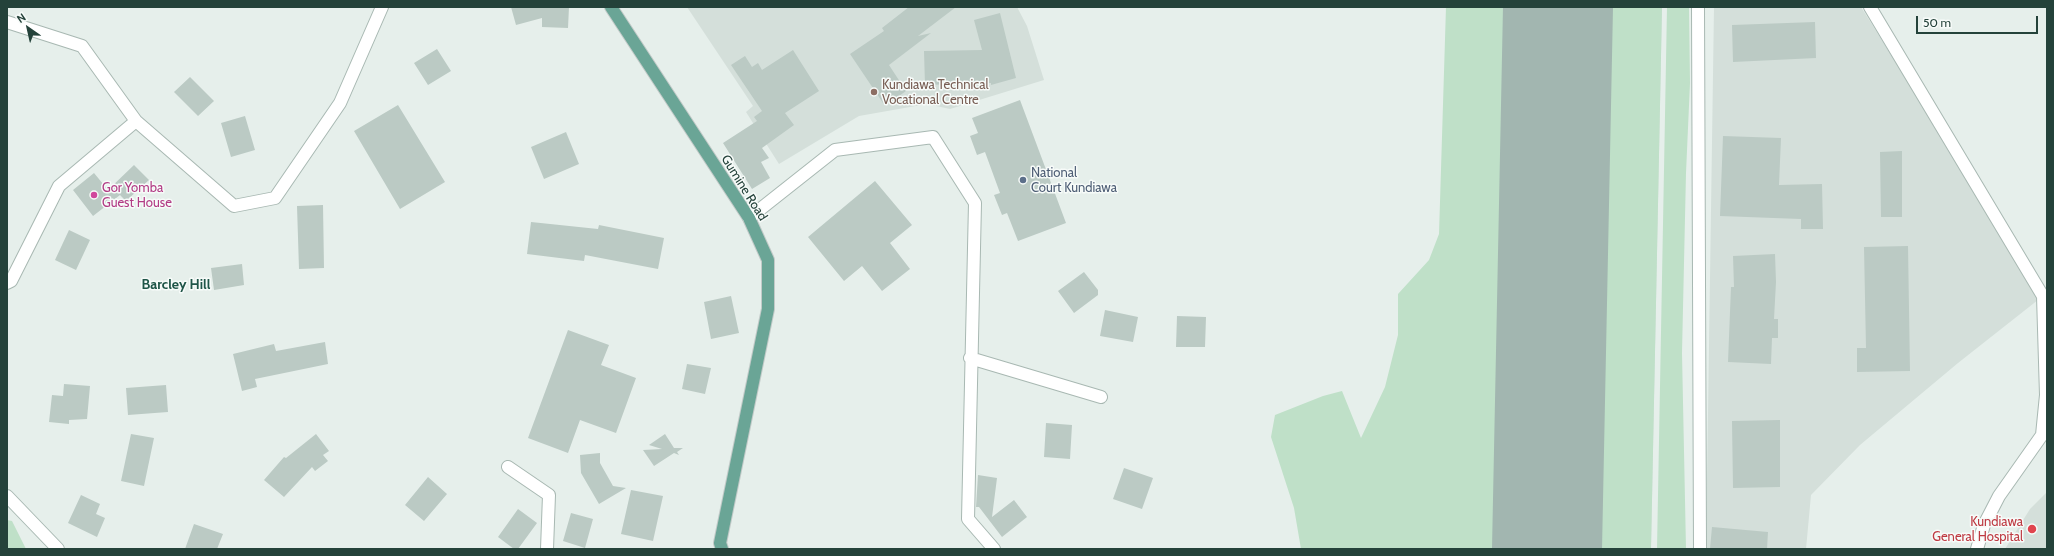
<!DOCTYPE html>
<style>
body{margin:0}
#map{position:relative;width:2054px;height:556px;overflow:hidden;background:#e6efeb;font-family:Cabin,sans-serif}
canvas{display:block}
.frame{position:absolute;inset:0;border:8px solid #24423a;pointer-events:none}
.north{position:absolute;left:8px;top:8px;width:40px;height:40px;-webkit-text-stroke:3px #f7fbf9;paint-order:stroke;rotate:326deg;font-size:11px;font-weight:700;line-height:16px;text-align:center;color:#24423a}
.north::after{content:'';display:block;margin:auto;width:14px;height:18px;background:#24423a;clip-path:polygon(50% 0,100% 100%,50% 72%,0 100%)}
.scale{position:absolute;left:1916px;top:16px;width:122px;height:18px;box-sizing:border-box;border:2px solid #24423a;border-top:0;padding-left:5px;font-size:12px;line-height:14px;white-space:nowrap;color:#24423a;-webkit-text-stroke:3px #f7fbf9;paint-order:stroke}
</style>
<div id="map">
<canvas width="2054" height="556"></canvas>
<div class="frame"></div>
<div class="north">N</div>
<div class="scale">50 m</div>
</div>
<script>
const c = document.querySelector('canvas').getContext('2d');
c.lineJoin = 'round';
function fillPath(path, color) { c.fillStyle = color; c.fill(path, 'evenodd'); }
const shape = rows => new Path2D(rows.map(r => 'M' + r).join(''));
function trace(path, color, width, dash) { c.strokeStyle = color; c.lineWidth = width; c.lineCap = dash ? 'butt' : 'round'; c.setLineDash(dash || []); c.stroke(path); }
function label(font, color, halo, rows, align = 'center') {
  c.font = font + ' Cabin,sans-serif'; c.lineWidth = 3; c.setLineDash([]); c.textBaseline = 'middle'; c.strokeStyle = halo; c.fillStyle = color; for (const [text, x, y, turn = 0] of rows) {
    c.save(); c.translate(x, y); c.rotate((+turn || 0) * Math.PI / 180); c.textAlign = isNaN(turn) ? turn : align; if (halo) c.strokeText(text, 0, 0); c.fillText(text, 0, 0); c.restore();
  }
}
fillPath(shape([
 [687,7,1017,7,1027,26,1044,80,950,109,927,104,859,116,779,164,746,112,753,106],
 [1448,7,1662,7,1651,549,1438,549],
 [1714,7,1861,7,2043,296,1958,363,1860,445,1811,495,1806,549,1706,549],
 [2047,492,2047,549,2005,549,2030,509]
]), '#d4dfda');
fillPath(shape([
 [1446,7,1520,7,1509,549,1301,549,1294,508,1271,437,1275,415,1323,396,1342,391,1361,438,1385,387,1398,335,1398,294,1429,260,1439,234],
 [1608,7,1662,7,1651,549,1599,549,1603,130],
 [1667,7,1689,7,1690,83,1686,173,1682,353,1686,549,1657,549],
 [7,520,12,521,26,549,7,549]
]), '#bfe0c8');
trace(shape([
 [1547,549,1558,7]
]), '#a2b6b0', 110);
fillPath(shape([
 [511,7,569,7,568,28,542,27,542,18,516,25],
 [909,7,956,7,918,36,931,33,889,65,906,91,885,106,850,54,884,31,882,28],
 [1000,13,1016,78,991,85,991,83,925,85,924,51,982,50,974,20],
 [1815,22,1816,58,1733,62,1732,25],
 [437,49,451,71,428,85,414,63],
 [793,50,819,91,785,113,794,125,762,148,769,158,761,162,770,178,752,189,723,143,757,121,754,117,762,111,731,65,745,56,752,67,758,63,762,70],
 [190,77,214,101,198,116,174,92],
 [1020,100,1066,223,1018,241,1007,213,1002,215,994,195,1000,193,985,152,977,155,970,136,978,133,972,118],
 [398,105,445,182,400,209,354,131],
 [245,116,255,150,231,157,221,123],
 [566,132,579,164,544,179,531,147],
 [1723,136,1781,138,1779,185,1822,184,1823,229,1801,229,1801,219,1720,216],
 [1902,151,1902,217,1881,217,1880,152],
 [134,165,149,180,126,201,120,195,93,216,73,190,94,173,108,190],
 [875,181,912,225,890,243,910,269,882,291,862,266,844,281,808,237],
 [323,205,324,268,299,269,297,206],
 [531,222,598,229,599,225,664,238,658,269,585,255,584,261,527,254],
 [69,230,90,240,76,270,55,260],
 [1908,246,1910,371,1857,372,1857,348,1866,348,1864,247],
 [1775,254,1776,282,1774,319,1778,319,1778,338,1772,338,1771,364,1728,362,1731,287,1734,287,1733,256],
 [242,264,244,285,214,290,211,268],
 [1084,272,1098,290,1098,295,1074,313,1058,291],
 [731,296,739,333,711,339,704,302],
 [1105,310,1138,317,1133,342,1100,336],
 [1177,316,1206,317,1205,347,1176,347],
 [568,330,609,345,601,365,636,378,616,433,580,420,568,453,528,438],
 [325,342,328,364,255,379,257,387,242,391,233,354,274,344,276,351],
 [687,364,711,368,705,394,682,389],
 [64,384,90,386,87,419,69,420,69,424,49,422,52,395,63,396],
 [166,385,168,412,128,415,126,388],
 [1780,420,1780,487,1733,488,1732,421],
 [1046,423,1072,425,1070,459,1044,457],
 [131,434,154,438,144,486,121,481],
 [316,434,329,451,323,455,328,461,315,471,312,467,284,497,264,480,284,457,286,458],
 [665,434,674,448,683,448,677,452,679,455,674,453,654,466,643,450,662,449,649,445],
 [600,453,600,463,613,486,626,488,599,504,581,473,580,455],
 [1124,468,1153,478,1142,509,1113,499],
 [978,475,997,478,992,517,1014,500,1027,517,1002,537,979,507,976,507],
 [428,477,447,494,424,521,405,505],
 [631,490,663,496,653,541,621,534],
 [81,495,100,504,96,514,105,518,97,537,68,523],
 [518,509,537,523,518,549,514,549,498,537],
 [571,513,593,519,585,548,563,541],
 [194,524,223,534,217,549,185,549],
 [1712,527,1768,532,1767,549,1710,549]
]), '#bbcac4');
const minor = shape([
 [1698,7,1700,549],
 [1870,7,2047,303],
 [7,22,82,46,136,121,234,206,275,198,340,103,382,7],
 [749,218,835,150,933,137,975,203,968,519,994,549],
 [7,283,11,281,59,186,136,121],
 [970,358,1101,397],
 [508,467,549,495,547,549],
 [7,496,58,549],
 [1977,549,1984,525,1999,496,2042,435,2046,395,2043,296]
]);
const major = shape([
 [611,7,749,218,768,260,768,309,720,543,722,549]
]);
trace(minor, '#a8b8b2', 14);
trace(major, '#c2cac8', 14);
trace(minor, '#fff', 12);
trace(major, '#6aa596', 12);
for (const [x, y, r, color] of [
 [874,92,4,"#8d6e63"],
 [1023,180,4,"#5c6f8a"],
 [94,195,4,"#d1479c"],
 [2032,529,5,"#e0444e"]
]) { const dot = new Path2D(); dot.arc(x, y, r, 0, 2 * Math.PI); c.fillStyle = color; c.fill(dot); trace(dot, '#f7fbf9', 1.5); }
label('13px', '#785e54', '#f7fbf9', [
 ["Kundiawa Technical",882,85],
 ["Vocational Centre",882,100]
], 'left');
label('13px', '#4e5e75', '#f7fbf9', [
 ["National",1031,173],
 ["Court Kundiawa",1031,188]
], 'left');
label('13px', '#b23c85', '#f7fbf9', [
 ["Gor Yomba",102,188],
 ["Guest House",102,203]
], 'left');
label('13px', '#24423a', '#f7fbf9', [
 ["Gumine Road",744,188,58]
]);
label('13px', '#be3a42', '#f7fbf9', [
 ["Kundiawa",2023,522],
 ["General Hospital",2023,537]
], 'right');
label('bold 14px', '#1f5548', '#f7fbf9', [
 ["Barcley Hill",176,285]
]);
</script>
